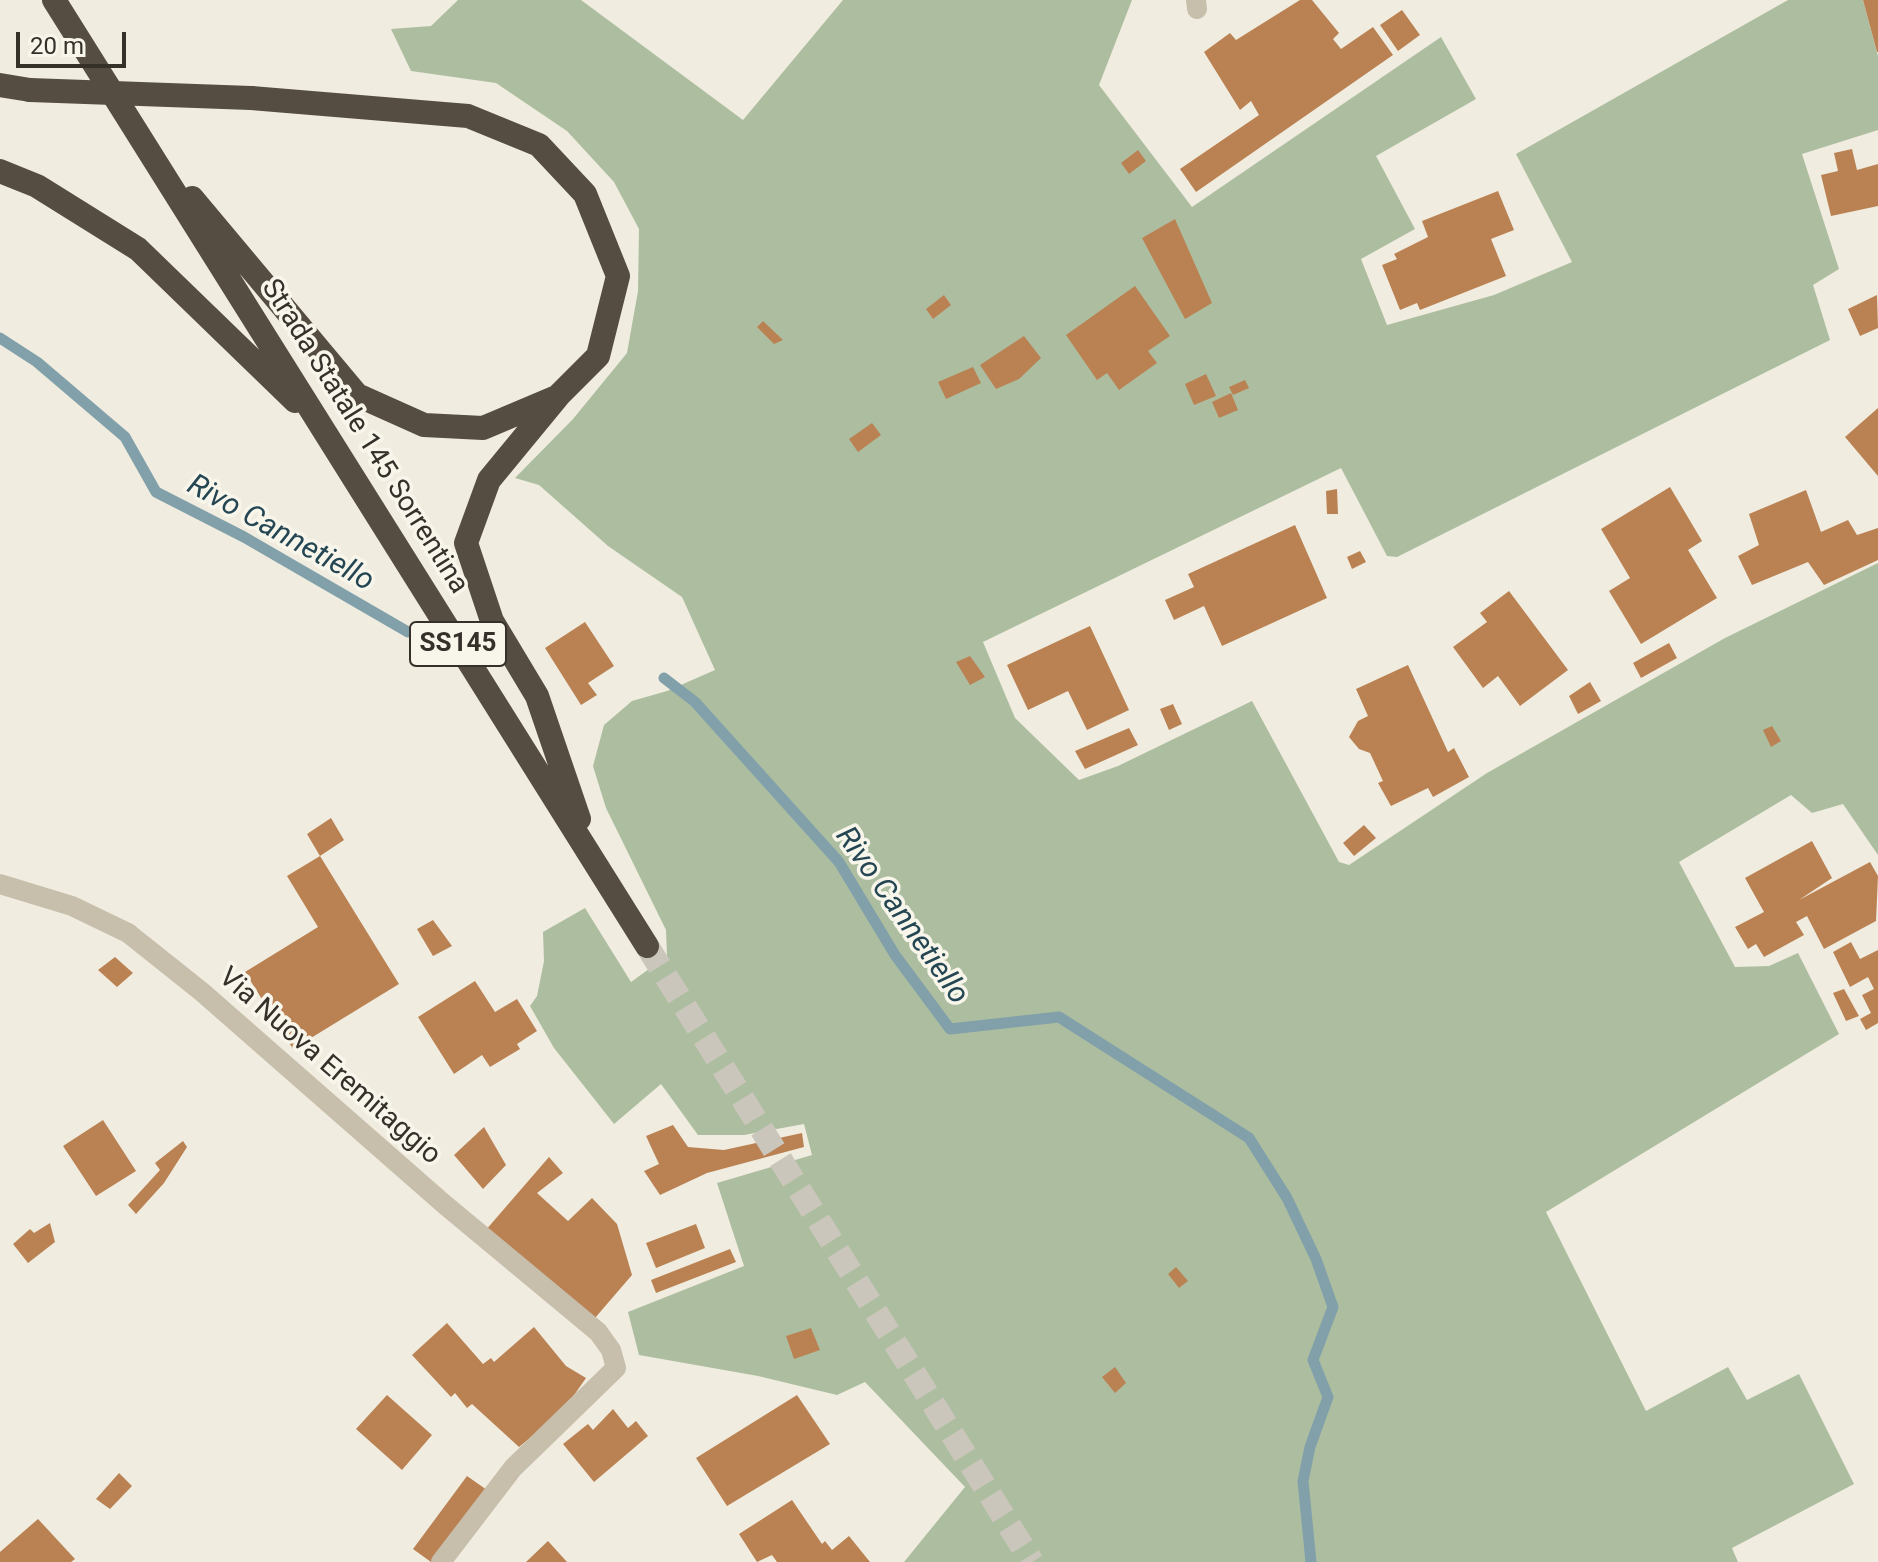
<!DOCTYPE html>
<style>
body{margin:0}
#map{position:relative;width:1878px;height:1562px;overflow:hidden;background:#f0ecdf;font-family:Roboto,sans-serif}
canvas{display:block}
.scale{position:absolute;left:16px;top:32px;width:110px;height:36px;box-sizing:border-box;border:4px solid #36302a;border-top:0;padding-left:10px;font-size:24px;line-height:28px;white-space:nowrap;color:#36302a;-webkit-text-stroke:6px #f8f5eb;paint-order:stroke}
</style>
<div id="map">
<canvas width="1878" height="1562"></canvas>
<div class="scale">20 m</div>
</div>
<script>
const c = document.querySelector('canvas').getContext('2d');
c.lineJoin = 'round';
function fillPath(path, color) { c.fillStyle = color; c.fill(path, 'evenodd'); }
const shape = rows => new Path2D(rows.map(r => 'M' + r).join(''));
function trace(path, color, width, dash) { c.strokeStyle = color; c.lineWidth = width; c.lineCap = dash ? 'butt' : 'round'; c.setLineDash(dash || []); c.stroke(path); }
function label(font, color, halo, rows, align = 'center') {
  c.font = font + ' Roboto,sans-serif'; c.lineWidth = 7; c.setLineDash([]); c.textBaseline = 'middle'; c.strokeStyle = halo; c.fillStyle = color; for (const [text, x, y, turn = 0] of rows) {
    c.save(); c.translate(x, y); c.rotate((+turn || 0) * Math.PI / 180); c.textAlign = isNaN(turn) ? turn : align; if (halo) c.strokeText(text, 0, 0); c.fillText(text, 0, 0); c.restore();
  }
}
fillPath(shape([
 [458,0,581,0,743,120,843,0,1132,0,1099,85,1192,207,1441,37,1476,99,1376,156,1415,229,1361,259,1387,325,1494,295,1572,262,1516,154,1788,0,1863,0,1878,56,1878,130,1802,154,1839,269,1813,285,1830,340,1397,557,1387,556,1341,468,983,642,1015,718,1079,780,1118,766,1252,701,1339,862,1349,865,1487,773,1725,638,1878,563,1878,855,1843,804,1812,813,1791,795,1679,862,1735,967,1769,966,1798,953,1839,1034,1546,1212,1646,1411,1728,1367,1747,1400,1799,1374,1854,1484,1732,1548,1738,1562,904,1562,965,1487,865,1382,837,1395,758,1376,639,1355,628,1312,744,1266,717,1183,812,1155,804,1124,744,1135,698,1135,661,1084,614,1124,554,1048,530,1006,537,996,544,961,543,932,585,908,631,982,667,956,666,930,606,808,593,766,604,725,632,701,667,691,715,670,682,597,608,546,539,485,515,478,573,419,627,353,638,291,639,229,614,182,567,131,496,83,411,71,391,29,431,26]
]), '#adbea0');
trace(shape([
 [0,338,37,362,125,437,156,492,244,537,408,632],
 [664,678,695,702,839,862,895,955,950,1029,1059,1017,1249,1138,1287,1198,1316,1259,1333,1307,1313,1360,1328,1397,1310,1447,1303,1481,1311,1562]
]), '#81a0aa', 11);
fillPath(shape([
 [1300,0,1312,0,1339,33,1333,39,1341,49,1373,27,1393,55,1196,192,1180,169,1259,115,1251,101,1240,110,1204,52,1230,33,1236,40],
 [1863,0,1878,0,1878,52,1877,52],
 [1402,10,1420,35,1398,51,1380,25],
 [1852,149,1857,170,1878,164,1878,206,1831,216,1821,175,1838,171,1834,153],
 [1138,150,1146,161,1129,174,1121,163],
 [1498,191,1514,230,1491,239,1506,276,1420,310,1417,303,1400,310,1382,265,1397,259,1394,254,1428,237,1422,221],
 [1175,219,1212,303,1185,319,1142,238],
 [1135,286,1170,336,1148,351,1157,363,1119,390,1107,373,1097,380,1066,335],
 [944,295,951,305,933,319,926,309],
 [1877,295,1878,328,1860,336,1848,309],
 [763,321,783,340,774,344,757,327],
 [1024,336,1041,358,1019,379,996,389,980,365],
 [973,367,981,383,946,399,938,382],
 [1206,374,1216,396,1194,405,1185,384],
 [1245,380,1249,388,1233,395,1229,387],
 [1231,393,1238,410,1219,418,1212,402],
 [1878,408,1878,476,1845,437],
 [872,423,881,435,858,452,849,439],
 [1670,487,1702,541,1688,550,1717,598,1641,644,1609,591,1630,578,1601,529],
 [1337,489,1338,514,1327,514,1326,491],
 [1806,490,1821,532,1848,520,1857,535,1878,528,1878,560,1824,585,1808,562,1752,585,1738,556,1759,545,1749,514],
 [1295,525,1327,598,1222,646,1204,606,1174,620,1165,600,1194,587,1188,574],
 [1360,551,1366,562,1352,569,1347,557],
 [1509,591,1568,670,1520,706,1498,676,1483,688,1453,647,1487,622,1480,613],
 [585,622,614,666,588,683,597,695,581,705,545,648],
 [1090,626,1129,710,1087,730,1068,691,1028,710,1007,665],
 [1669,643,1677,658,1641,678,1633,663],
 [970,656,985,677,970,685,956,662],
 [1408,665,1448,752,1454,748,1469,777,1433,797,1428,788,1391,806,1378,783,1383,781,1370,753,1359,749,1349,737,1358,721,1368,716,1356,689],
 [1590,682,1601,701,1578,714,1569,696],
 [1173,704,1182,724,1169,730,1160,709],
 [1772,726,1781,741,1771,747,1763,730],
 [1129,728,1138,745,1085,769,1075,751],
 [331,818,344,840,320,856,307,834],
 [1364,825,1376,838,1354,856,1343,843],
 [1812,841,1832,878,1799,900,1870,862,1878,876,1876,921,1824,949,1807,916,1796,922,1804,935,1764,957,1756,944,1748,949,1735,927,1764,912,1745,878],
 [320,856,399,984,293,1049,245,972,318,927,287,876],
 [433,920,452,946,433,956,417,929],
 [1851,942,1860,959,1878,950,1878,1023,1866,1030,1860,1019,1871,1013,1862,995,1874,989,1868,977,1850,987,1833,952],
 [115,957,133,973,117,987,98,970],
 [475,981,495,1012,517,999,537,1031,517,1044,520,1049,490,1067,482,1055,454,1074,418,1017],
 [1844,989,1859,1016,1846,1021,1833,993],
 [103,1120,136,1171,96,1196,63,1146],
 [673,1125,688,1147,724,1150,802,1133,804,1147,707,1173,660,1195,644,1171,659,1164,646,1136],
 [484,1127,506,1165,483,1189,454,1155],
 [183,1141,187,1147,164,1183,136,1214,128,1205,160,1170,155,1163],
 [549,1157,563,1173,537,1193,568,1221,592,1198,617,1224,632,1275,595,1318,485,1231],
 [50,1223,55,1242,28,1263,13,1244,30,1229,34,1233],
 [696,1224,705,1248,656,1268,646,1243],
 [730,1249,736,1262,656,1293,651,1280],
 [1176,1267,1188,1281,1179,1288,1168,1274],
 [447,1323,483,1364,491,1358,494,1362,534,1327,566,1366,586,1378,563,1411,519,1447,472,1404,467,1408,455,1393,451,1397,412,1355],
 [811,1328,820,1350,794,1359,786,1336],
 [1115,1367,1126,1383,1115,1393,1102,1377],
 [387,1395,432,1435,402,1470,356,1429],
 [797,1395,830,1444,727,1506,696,1458],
 [613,1409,628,1428,636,1421,648,1436,594,1482,563,1444,588,1424,593,1430],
 [119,1473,132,1486,110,1509,96,1499],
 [467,1476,487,1490,435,1562,431,1562,413,1549],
 [792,1500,822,1544,825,1541,832,1550,849,1536,870,1562,777,1562,772,1555,757,1562,739,1534],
 [38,1519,75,1559,71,1562,0,1562,0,1552],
 [548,1541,567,1562,526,1562]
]), '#ba8253');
trace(shape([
 [647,946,1032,1562]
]), '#cbc6bb', 24, [24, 12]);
trace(shape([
 [128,933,202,992,444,1204,598,1332,611,1350,616,1368,513,1468,441,1562]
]), '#c7beac', 20);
trace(shape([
 [1196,0,1197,9],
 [0,884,72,906,128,933]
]), '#c7beac', 20);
trace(shape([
 [54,0,647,946],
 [0,85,30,90],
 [251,98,468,116,539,145,585,194,618,276,598,356,559,395,489,480,466,543,492,621,537,696,579,819],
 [0,171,37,186,138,249,295,401],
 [192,198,357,395,424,425,483,428,554,398]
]), '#564d42', 24);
trace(shape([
 [30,90,251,98]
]), '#564d42', 24);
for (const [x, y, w] of [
 [458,644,96]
]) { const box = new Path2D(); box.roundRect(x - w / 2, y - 22, w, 44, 6); c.fillStyle = '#f8f5eb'; c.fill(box); trace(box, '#36302a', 2); }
label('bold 26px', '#36302a', null, [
 ["SS145",458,644]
]);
label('28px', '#36302a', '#f8f5eb', [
 ["Strada Statale 145 Sorrentina",364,437,58],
 ["Via Nuova Eremitaggio",329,1067,41]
]);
label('italic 30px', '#244653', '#f8f5eb', [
 ["Rivo Cannetiello",280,534,29],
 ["Rivo Cannetiello",901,916,55]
]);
</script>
